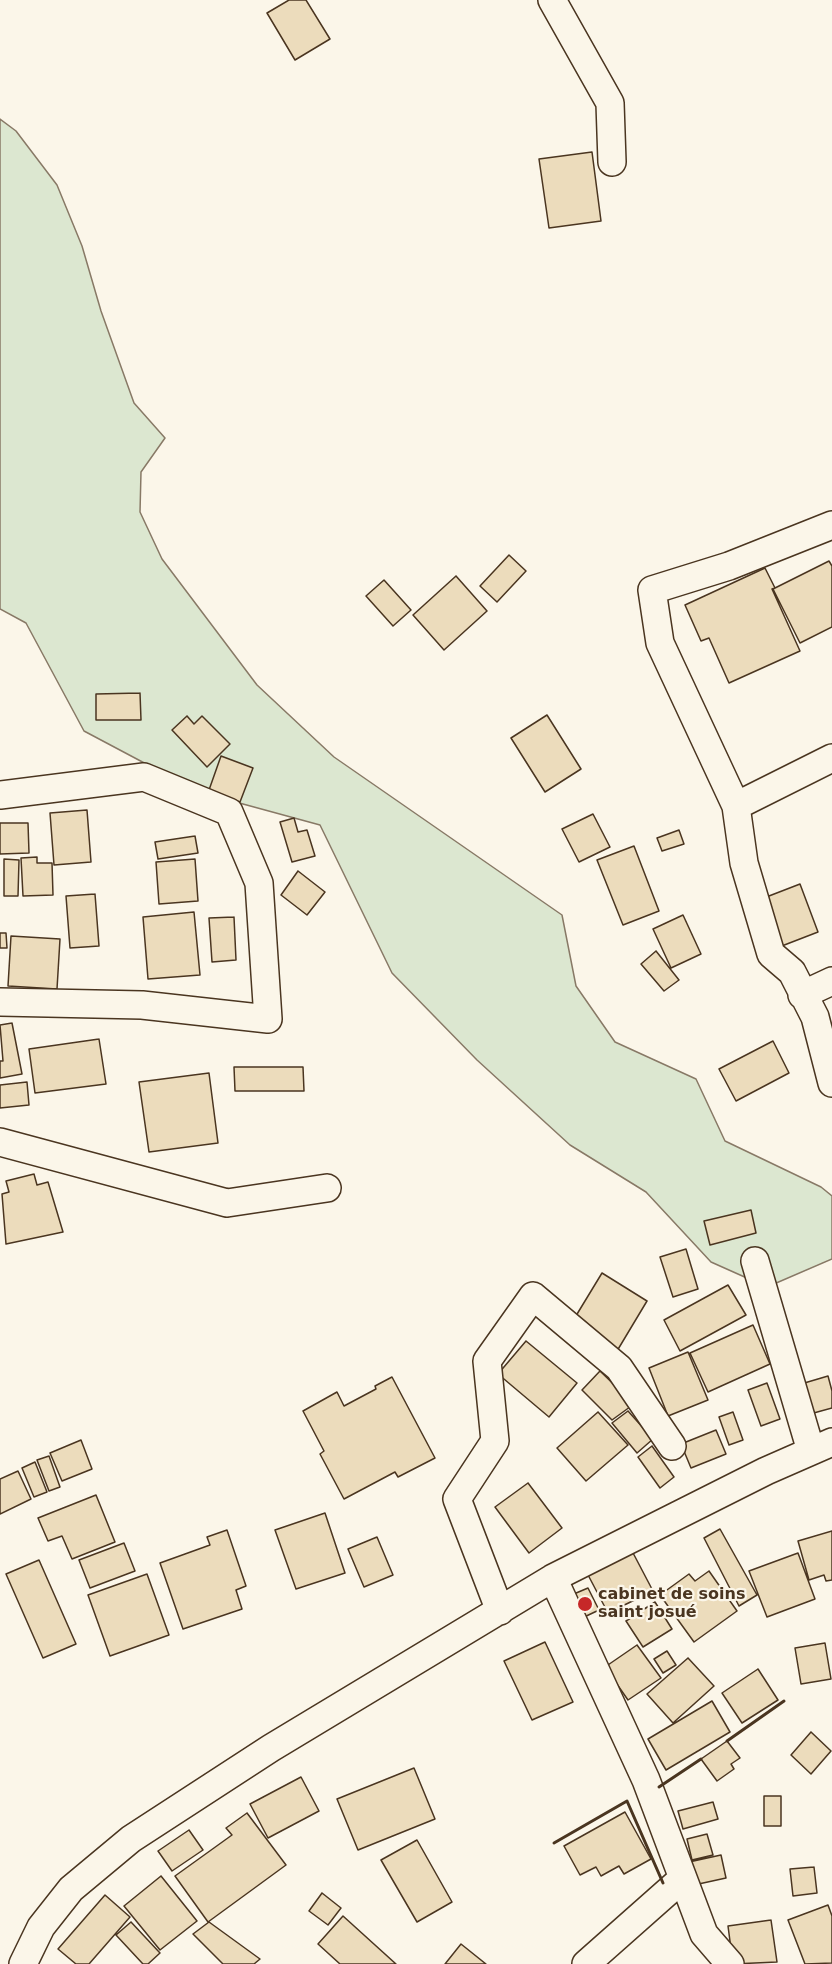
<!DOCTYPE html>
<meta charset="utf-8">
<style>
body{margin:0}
canvas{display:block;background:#fbf6e9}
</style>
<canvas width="832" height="1964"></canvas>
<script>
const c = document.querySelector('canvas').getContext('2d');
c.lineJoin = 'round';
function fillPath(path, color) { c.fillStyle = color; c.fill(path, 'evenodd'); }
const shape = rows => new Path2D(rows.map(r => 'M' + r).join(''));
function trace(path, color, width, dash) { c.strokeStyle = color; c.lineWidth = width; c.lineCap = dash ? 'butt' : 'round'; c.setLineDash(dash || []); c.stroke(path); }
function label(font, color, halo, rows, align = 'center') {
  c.font = font + ' "DejaVu Sans",sans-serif'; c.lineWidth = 4.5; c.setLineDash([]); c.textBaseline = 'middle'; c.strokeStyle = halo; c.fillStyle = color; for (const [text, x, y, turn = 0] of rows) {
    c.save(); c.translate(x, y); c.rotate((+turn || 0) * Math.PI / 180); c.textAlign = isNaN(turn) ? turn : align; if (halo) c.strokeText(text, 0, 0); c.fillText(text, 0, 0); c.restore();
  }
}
const green = shape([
 [0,119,16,131,57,185,82,246,101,311,134,403,165,438,141,472,140,512,162,559,257,685,334,757,562,915,576,986,615,1042,696,1079,725,1141,821,1187,832,1196,832,1259,767,1287,711,1262,646,1192,570,1145,477,1060,392,973,320,825,199,792,84,731,26,623,0,609,0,119]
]);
fillPath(green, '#dce7d0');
trace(green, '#887966', 1.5);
const building = shape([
 [289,0,306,0,330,39,295,60,267,13,289,0],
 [592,152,601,221,549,228,539,159,592,152],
 [509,555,526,571,497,602,480,586,509,555],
 [829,561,832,566,832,627,800,643,773,589,829,561],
 [765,568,775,588,772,589,800,651,729,683,709,638,701,641,685,605,765,568],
 [456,576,487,611,444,650,413,615,456,576],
 [384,580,411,610,393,626,366,596,384,580],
 [140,693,141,720,96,720,96,694,140,693],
 [547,715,581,769,545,792,511,738,547,715],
 [187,716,194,724,202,716,230,744,207,767,172,730,187,716],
 [221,756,253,768,240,802,209,790,221,756],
 [87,810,91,862,54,865,50,813,87,810],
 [593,814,610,847,579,862,562,829,593,814],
 [294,818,298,832,307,830,315,856,292,862,280,822,294,818],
 [0,823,28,823,29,853,0,854,0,823],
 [679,830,684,844,662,851,657,838,679,830],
 [195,836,198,853,158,859,155,842,195,836],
 [634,846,659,911,623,925,597,860,634,846],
 [37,857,37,863,52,863,53,895,23,896,21,858,37,857],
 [4,859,19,860,18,896,4,896,4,859],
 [195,859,198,901,159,904,156,862,195,859],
 [298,871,325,892,307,915,281,895,298,871],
 [800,884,818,932,774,949,756,901,800,884],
 [95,894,99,946,70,948,66,896,95,894],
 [194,912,200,975,148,979,143,917,194,912],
 [683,915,701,954,671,968,653,929,683,915],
 [234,917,236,960,212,962,209,918,234,917],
 [0,933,6,933,7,948,0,948,0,933],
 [11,936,60,939,57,989,8,986,11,936],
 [656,951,679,980,664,991,641,964,656,951],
 [12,1023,22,1074,0,1078,0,1061,3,1061,0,1025,12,1023],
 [99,1039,106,1084,35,1093,29,1049,99,1039],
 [773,1041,789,1073,736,1101,719,1069,773,1041],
 [234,1067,303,1067,304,1091,235,1091,234,1067],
 [209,1073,218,1143,149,1152,139,1082,209,1073],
 [27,1082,29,1105,0,1108,0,1085,27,1082],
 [34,1174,37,1185,48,1182,63,1232,6,1244,2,1194,9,1192,6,1181,34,1174],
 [751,1210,756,1233,710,1245,704,1221,751,1210],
 [686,1249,698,1289,673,1297,660,1257,686,1249],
 [602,1273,647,1301,617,1351,571,1324,602,1273],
 [728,1285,746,1315,680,1351,664,1320,728,1285],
 [753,1325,770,1364,708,1392,690,1353,753,1325],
 [526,1341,577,1383,549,1417,498,1374,526,1341],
 [688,1352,708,1400,668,1416,649,1368,688,1352],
 [600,1371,634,1404,612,1420,582,1390,600,1371],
 [828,1376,832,1391,832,1408,810,1414,801,1384,828,1376],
 [392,1377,435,1458,398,1477,395,1472,344,1499,320,1454,324,1451,303,1411,337,1392,344,1406,376,1389,375,1386,392,1377],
 [767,1383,780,1419,761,1426,748,1390,767,1383],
 [628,1411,653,1439,637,1453,612,1423,628,1411],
 [598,1412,628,1445,586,1481,557,1448,598,1412],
 [733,1412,743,1440,729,1445,719,1417,733,1412],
 [716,1430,726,1454,691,1468,681,1444,716,1430],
 [81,1440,92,1469,62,1481,50,1453,81,1440],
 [652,1446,674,1477,660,1488,638,1457,652,1446],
 [49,1456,60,1487,49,1491,37,1460,49,1456],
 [35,1462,47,1492,34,1497,22,1468,35,1462],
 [18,1471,31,1499,0,1514,0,1479,18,1471],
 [528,1483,562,1528,529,1553,495,1507,528,1483],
 [96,1495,115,1542,72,1559,62,1536,48,1541,38,1518,96,1495],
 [325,1513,345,1573,296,1589,275,1530,325,1513],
 [720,1529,757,1595,739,1606,704,1538,720,1529],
 [227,1530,246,1586,236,1590,242,1609,183,1629,160,1563,210,1545,207,1537,227,1530],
 [832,1531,832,1580,826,1581,824,1575,809,1580,798,1541,832,1531],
 [377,1537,393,1575,364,1587,348,1549,377,1537],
 [124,1543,135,1571,90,1588,79,1560,124,1543],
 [632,1551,653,1591,608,1613,587,1573,632,1551],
 [798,1553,815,1599,767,1617,749,1571,798,1553],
 [39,1560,76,1644,43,1658,6,1574,39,1560],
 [709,1571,737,1611,694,1642,660,1595,689,1574,695,1581,709,1571],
 [147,1574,169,1635,110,1656,88,1595,147,1574],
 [588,1588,599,1610,580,1619,569,1596,588,1588],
 [655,1602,672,1629,643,1647,626,1621,655,1602],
 [545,1642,573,1702,532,1720,504,1661,545,1642],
 [825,1643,831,1679,801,1684,795,1648,825,1643],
 [637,1645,661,1678,628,1700,605,1667,637,1645],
 [667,1651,676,1665,663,1673,654,1659,667,1651],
 [688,1658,714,1686,673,1723,647,1694,688,1658],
 [758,1669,778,1700,742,1723,722,1693,758,1669],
 [712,1701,730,1732,666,1770,648,1739,712,1701],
 [811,1732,831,1751,811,1774,791,1755,811,1732],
 [727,1741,740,1758,731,1764,734,1769,717,1781,701,1759,727,1741],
 [414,1768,435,1819,358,1850,337,1799,414,1768],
 [301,1777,319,1811,268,1838,250,1804,301,1777],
 [764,1796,781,1796,781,1826,764,1826,764,1796],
 [713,1802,718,1819,683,1829,678,1811,713,1802],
 [625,1812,651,1859,624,1874,619,1866,601,1876,596,1867,580,1875,564,1846,625,1812],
 [247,1813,286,1865,208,1922,175,1876,232,1835,226,1828,247,1813],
 [189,1830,203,1850,172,1871,158,1851,189,1830],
 [707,1834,713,1855,692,1860,687,1839,707,1834],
 [417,1840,452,1902,417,1922,381,1860,417,1840],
 [721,1855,726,1878,694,1885,689,1862,721,1855],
 [814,1867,817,1893,793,1896,790,1869,814,1867],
 [161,1876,197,1921,160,1950,124,1906,161,1876],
 [322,1893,341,1908,328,1925,309,1911,322,1893],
 [105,1895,130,1917,89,1964,76,1964,58,1949,105,1895],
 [828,1905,832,1916,832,1963,805,1964,788,1920,828,1905],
 [343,1916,396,1964,340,1964,318,1944,343,1916],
 [771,1920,777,1962,733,1964,728,1926,771,1920],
 [131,1922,160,1953,148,1964,143,1964,116,1935,131,1922],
 [209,1922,260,1959,254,1964,223,1964,193,1934,209,1922],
 [461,1944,486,1964,445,1964,461,1944]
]);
fillPath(building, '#ecdcbc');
trace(building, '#4a3520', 1.5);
const street = shape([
 [552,0,610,103,612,162],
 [832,525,729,566,652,590,660,643,736,806,744,863,771,954,792,972,815,1017,832,1083],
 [0,795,144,777,229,812,259,883,268,1019,142,1005,0,1002],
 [736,806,832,758],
 [802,995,832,981],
 [0,1142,227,1203,327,1188],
 [755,1261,811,1451],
 [553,1578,646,1780,704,1934,730,1964],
 [500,1611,457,1499,495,1441,487,1361,533,1296,619,1368,672,1446],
 [23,1964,41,1927,71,1889,131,1839,271,1748,553,1578,766,1471,832,1442],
 [586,1964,682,1879]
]);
trace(street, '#4a3520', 30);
trace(street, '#fbf6e9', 27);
trace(shape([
 [727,1741,784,1701],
 [659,1787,701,1759],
 [554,1843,627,1801,663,1883]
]), '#4a3520', 3);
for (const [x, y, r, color] of [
 [585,1604,8,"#c62828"]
]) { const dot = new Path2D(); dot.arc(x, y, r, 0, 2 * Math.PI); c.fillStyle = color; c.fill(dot); trace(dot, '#fbf6e9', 2); }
label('bold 16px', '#4a3520', '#fbf6e9', [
 ["cabinet de soins",598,1595],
 ["saint josué",598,1613]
], 'left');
</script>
